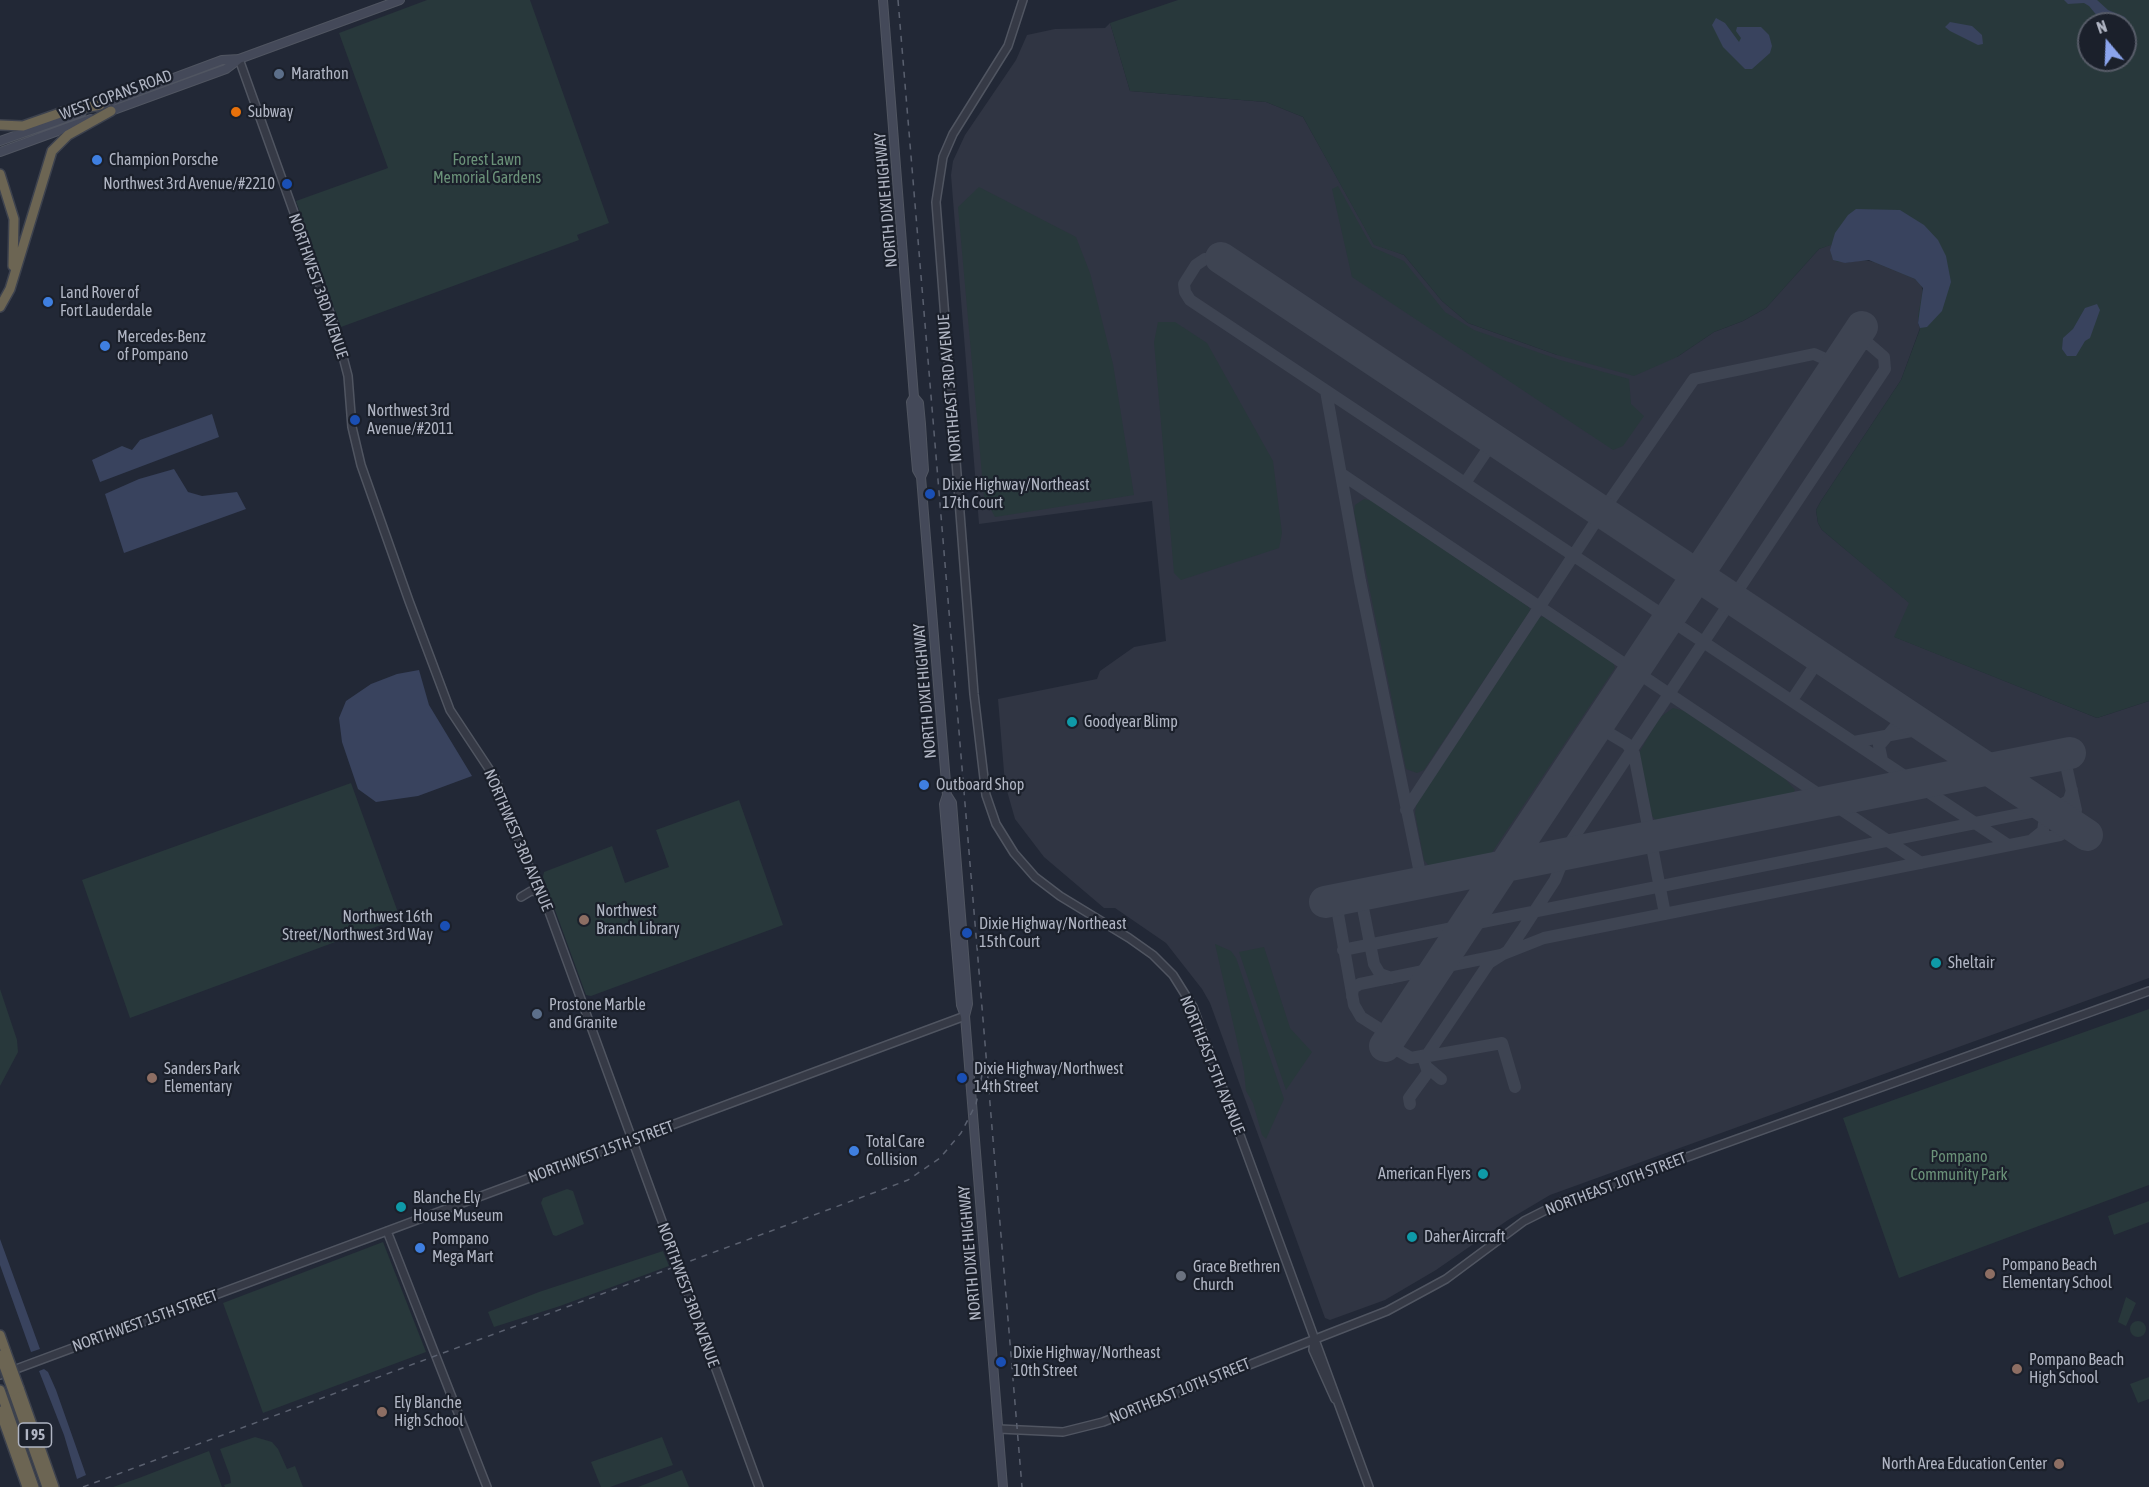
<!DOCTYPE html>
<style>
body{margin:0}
#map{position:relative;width:2149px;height:1487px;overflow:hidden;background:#222836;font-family:"Asap Condensed",sans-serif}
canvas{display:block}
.north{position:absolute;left:2077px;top:12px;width:60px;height:60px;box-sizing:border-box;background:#1b202b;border:2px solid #575c68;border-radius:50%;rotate:341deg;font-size:16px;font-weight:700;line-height:24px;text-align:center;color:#b0b5c3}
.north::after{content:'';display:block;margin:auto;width:21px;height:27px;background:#8ba4ed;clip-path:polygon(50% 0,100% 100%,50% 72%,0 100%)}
</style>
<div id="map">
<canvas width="2149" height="1487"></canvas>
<div class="north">N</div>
</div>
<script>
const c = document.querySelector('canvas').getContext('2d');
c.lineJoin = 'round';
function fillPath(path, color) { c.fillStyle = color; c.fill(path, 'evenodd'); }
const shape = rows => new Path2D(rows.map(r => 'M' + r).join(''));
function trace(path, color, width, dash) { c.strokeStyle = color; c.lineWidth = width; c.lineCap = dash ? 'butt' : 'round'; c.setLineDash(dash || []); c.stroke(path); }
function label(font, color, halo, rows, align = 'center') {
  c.font = font + ' "Asap Condensed",sans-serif'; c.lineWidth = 4.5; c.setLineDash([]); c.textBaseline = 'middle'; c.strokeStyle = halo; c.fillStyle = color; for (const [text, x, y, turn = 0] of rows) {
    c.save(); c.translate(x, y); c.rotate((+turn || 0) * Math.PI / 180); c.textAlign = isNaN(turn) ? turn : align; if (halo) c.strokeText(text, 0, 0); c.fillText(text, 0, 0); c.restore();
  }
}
fillPath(shape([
 [1110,23,1130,91,1266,102,1303,117,1374,244,1404,255,1442,301,1468,323,1557,355,1677,357,1714,332,1743,321,1766,308,1819,249,1832,244,1845,263,1862,260,1876,262,1907,274,1921,283,1923,294,1918,323,1920,328,1901,380,1821,501,1816,510,1818,523,1822,530,1910,603,1895,637,2097,718,2149,701,2149,978,1550,1195,1508,1220,1436,1270,1385,1300,1330,1320,1325,1318,1210,1003,1202,989,1166,943,1115,908,1104,908,1044,857,1015,819,1005,784,998,699,1097,679,1100,671,1134,647,1166,641,1152,501,979,524,951,175,953,161,965,135,1016,60,1027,35,1055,29,1105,28]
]), '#303543');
fillPath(shape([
 [427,0,530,0,609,223,577,235,579,240,341,327,296,201,388,168,339,33],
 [1178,0,2149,0,2149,701,2097,718,1894,637,1909,603,1822,530,1818,523,1816,510,1821,501,1901,380,1920,329,1918,316,1923,288,1915,279,1869,260,1837,262,1831,255,1831,245,1819,249,1766,308,1743,321,1714,332,1677,357,1634,376,1557,355,1468,323,1442,301,1404,255,1374,245,1303,117,1266,102,1130,91,1110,23],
 [2089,24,2125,24,2125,60,2089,60],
 [1338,186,1372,247,1404,261,1445,312,1474,330,1560,360,1629,379,1631,404,1644,416,1623,446,1613,450,1352,277,1332,189],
 [979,187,1076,237,1090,273,1113,364,1134,495,995,517,984,497,958,207],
 [1158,322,1175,322,1207,343,1273,461,1282,533,1279,548,1181,580,1174,573,1154,342],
 [1364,499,1372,501,1529,607,1530,611,1424,770,1417,773,1406,769,1354,512,1355,505],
 [1544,616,1613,662,1615,668,1489,857,1435,868,1429,866,1424,860,1415,813,1417,800,1538,618],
 [1673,708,1689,712,1781,774,1795,790,1792,796,1658,822,1652,816,1639,753,1659,718],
 [351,783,400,918,130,1018,82,880],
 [739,800,783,925,591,996,586,995,543,877,544,872,612,846,625,883,669,867,656,830],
 [1215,944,1231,951,1236,958,1284,1099,1266,1139,1262,1135,1253,1103,1246,1091,1244,1071],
 [1264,947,1290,1028,1312,1052,1286,1090,1239,952],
 [0,989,17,1040,18,1052,0,1086],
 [2149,1009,2149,1185,1899,1278,1843,1118],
 [567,1189,573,1191,584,1224,556,1236,553,1235,541,1203,543,1198],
 [2149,1201,2149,1222,2114,1235,2108,1216],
 [383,1242,426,1352,263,1413,223,1303],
 [663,1251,669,1266,560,1306,494,1327,488,1312,539,1292],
 [2126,1297,2136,1303,2126,1326,2118,1322],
 '2130 1329a8 8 0 1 1 16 0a8 8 0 1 1-16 0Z',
 [2149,1377,2149,1399,2138,1403,2130,1384],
 [255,1437,272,1442,278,1449,287,1469,295,1466,303,1487,225,1487,224,1485,231,1483,230,1476,220,1449],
 [662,1437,673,1465,610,1487,601,1487,591,1462],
 [209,1451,222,1487,113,1487,139,1478],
 [682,1470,689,1487,638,1487]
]), '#28383b');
fillPath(shape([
 [2064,0,2097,0,2108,10,2125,17,2130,26,2129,36,2125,38,2125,24,2104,24,2089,6,2084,3,2068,4],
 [1716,18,1725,23,1739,42,1741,38,1736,31,1737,27,1761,27,1769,35,1772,46,1770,53,1752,69,1745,69,1723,47,1712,25],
 [1950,22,1972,26,1982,35,1983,44,1978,45,1950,31,1945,27],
 [1856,209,1900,210,1924,225,1938,240,1946,256,1951,282,1942,311,1927,327,1920,328,1918,323,1923,288,1915,279,1869,260,1845,263,1833,260,1830,250,1835,233,1848,215],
 [2097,304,2100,310,2090,338,2085,341,2076,356,2067,356,2062,349,2063,338,2073,329,2085,308],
 [212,414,219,437,100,482,92,460,122,446,132,450,140,440],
 [174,469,188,492,202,496,237,492,246,509,124,553,105,494,139,479],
 [419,670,429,705,472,776,418,796,376,802,358,789,342,742,339,718,346,701,371,684,397,674],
 [0,1239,40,1349,31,1352,0,1265],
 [44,1369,48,1372,56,1390,86,1475,77,1479,64,1435,39,1371]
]), '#39435e');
trace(shape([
 [1221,258,1205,259,1196,265,1184,284,1185,292,1190,300,2008,845],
 [1326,391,1360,581,1422,883],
 [1343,475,1921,863],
 [1465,483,1494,440],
 [1792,700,1820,658],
 [1597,726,1627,744,1634,754,1665,914],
 [1854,742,1927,728],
 [1882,760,1879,746,1899,722,1895,707],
 [1406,810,1602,512,1694,379,1814,354,1823,358,1828,364,1829,372,1826,382],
 [2032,840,2043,831,2046,809],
 [1373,892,1366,897,1363,908,1374,964,1380,974,1391,978],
 [1356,896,1343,904,1338,914,1354,1005,1361,1017,1391,1036],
 [1343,950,2060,806,2069,800,2072,790],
 [1352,996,1353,988,1360,984,1501,955,1544,938,2060,835,2073,826,2076,810,2066,765,2059,759,2050,757],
 [1395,1029,1394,1042,1399,1051,1411,1058,1427,1055,1489,963,1508,951,1523,929,1555,880,1570,843,1885,369,1884,357,1869,344,1857,344,1844,355],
 [1428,1068,1441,1079],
 [1410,1104,1409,1098,1428,1072,1423,1057,1502,1043,1515,1087]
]), '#3e4452', 12);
trace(shape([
 [1221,258,2087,835],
 [1325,902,2070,753],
 [1385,1046,1862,327]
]), '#3e4452', 32);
const tertiary = shape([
 [1023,0,1008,46,953,134,943,157,936,202,974,694,986,795,996,824,1014,853,1035,877,1060,896,1129,938,1153,955,1173,975,1193,1007,1369,1487],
 [239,59,336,330,348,376,352,427,361,465,409,601,450,710,495,778,532,874,548,909,759,1487],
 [521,897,531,891,541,892],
 [387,1231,487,1487],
 [1314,1340,1313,1350,1335,1399],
 [0,1375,965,1016],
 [999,1429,1063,1432,1103,1422,1387,1311,1446,1279,1524,1221,1562,1202,2149,991]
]);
const secondary = shape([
 [883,0,914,397,911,402,917,470,921,477],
 [96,107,222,60,239,59,400,0],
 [108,112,226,69,238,60],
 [0,141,82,112],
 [0,152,91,119],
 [914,397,919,403,921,424,924,470,921,477,947,795,944,804,961,1005,965,1016,1003,1487],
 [947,795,952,803,968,1004,965,1016]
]);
const motorway = shape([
 [0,125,23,126,63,112,100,105],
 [0,174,14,219,13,266],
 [0,307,10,289,52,151,68,135,111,111],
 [0,1335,6,1352],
 [19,1388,54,1487],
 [0,1390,34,1487],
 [13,1391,47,1487],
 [0,1411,27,1487]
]);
trace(tertiary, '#505561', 10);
trace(secondary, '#505561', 10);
trace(motorway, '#3d424e', 12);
trace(tertiary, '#363a46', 7);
trace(secondary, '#444959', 8);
trace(motorway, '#6c6553', 9);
trace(shape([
 [898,0,1022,1487],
 [83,1487,908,1180,940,1158,961,1133,976,1104,983,1070]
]), '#5a606f', 1.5, [6, 6]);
const motorwayBridge = shape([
 [6,1352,19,1388],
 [0,1355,13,1391]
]);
trace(motorwayBridge, '#3d424e', 12, []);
trace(motorwayBridge, '#6c6553', 9);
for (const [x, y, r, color] of [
 [279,74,6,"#5c6f8a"],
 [236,112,6,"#e8710a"],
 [97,160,6,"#3f7fe0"],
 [287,184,6,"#1a4fb4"],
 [48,302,6,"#3f7fe0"],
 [105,346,6,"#3f7fe0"],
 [355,420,6,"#1a4fb4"],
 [930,494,6,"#1a4fb4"],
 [1072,722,6,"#0f9aa8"],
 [924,785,6,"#3f7fe0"],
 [584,920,6,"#8d6e63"],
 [445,926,6,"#1a4fb4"],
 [967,933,6,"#1a4fb4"],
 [1936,963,6,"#0f9aa8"],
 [537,1014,6,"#5c6f8a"],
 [152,1078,6,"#8d6e63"],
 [962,1078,6,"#1a4fb4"],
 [854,1151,6,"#3f7fe0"],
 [1483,1174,6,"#0f9aa8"],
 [401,1207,6,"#0f9aa8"],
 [1412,1237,6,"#0f9aa8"],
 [420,1248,6,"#3f7fe0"],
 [1990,1274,6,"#8d6e63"],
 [1181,1276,6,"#6b7280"],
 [1001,1362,6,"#1a4fb4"],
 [2017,1369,6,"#8d6e63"],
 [382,1412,6,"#8d6e63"],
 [2059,1464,6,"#8d6e63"]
]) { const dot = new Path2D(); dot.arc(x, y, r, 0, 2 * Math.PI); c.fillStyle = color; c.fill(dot); trace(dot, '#1b202b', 2); }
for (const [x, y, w] of [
 [35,1435,33]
]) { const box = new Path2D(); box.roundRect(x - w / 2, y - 12, w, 24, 4.5); c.fillStyle = '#1b202b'; c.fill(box); trace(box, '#b0b5c3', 1.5); }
label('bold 15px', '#b0b5c3', null, [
 ["I 95",35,1435]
]);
label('16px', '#b0b5c3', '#1b202b', [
 ["Marathon",291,74],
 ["Subway",248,112],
 ["Champion Porsche",109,160],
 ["Northwest 3rd Avenue/#2210",275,184,"right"],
 ["Land Rover of",60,293],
 ["Fort Lauderdale",60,311],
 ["Mercedes-Benz",117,337],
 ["of Pompano",117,355],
 ["Northwest 3rd",367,411],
 ["Avenue/#2011",367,429],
 ["Dixie Highway/Northeast",942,485],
 ["17th Court",942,503],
 ["Goodyear Blimp",1084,722],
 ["Outboard Shop",936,785],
 ["Northwest",596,911],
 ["Branch Library",596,929],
 ["Northwest 16th",433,917,"right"],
 ["Street/Northwest 3rd Way",433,935,"right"],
 ["Dixie Highway/Northeast",979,924],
 ["15th Court",979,942],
 ["Sheltair",1948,963],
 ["Prostone Marble",549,1005],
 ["and Granite",549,1023],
 ["Sanders Park",164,1069],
 ["Elementary",164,1087],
 ["Dixie Highway/Northwest",974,1069],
 ["14th Street",974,1087],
 ["Total Care",866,1142],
 ["Collision",866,1160],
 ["American Flyers",1471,1174,"right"],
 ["Blanche Ely",413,1198],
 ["House Museum",413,1216],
 ["Daher Aircraft",1424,1237],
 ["Pompano",432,1239],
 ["Mega Mart",432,1257],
 ["Pompano Beach",2002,1265],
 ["Elementary School",2002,1283],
 ["Grace Brethren",1193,1267],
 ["Church",1193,1285],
 ["Dixie Highway/Northeast",1013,1353],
 ["10th Street",1013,1371],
 ["Pompano Beach",2029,1360],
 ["High School",2029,1378],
 ["Ely Blanche",394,1403],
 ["High School",394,1421],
 ["North Area Education Center",2047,1464,"right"]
], 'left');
label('16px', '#b0b5c3', '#1b202b', [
 ["WEST COPANS ROAD",116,95,-20],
 ["NORTH DIXIE HIGHWAY",886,200,-95],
 ["NORTHWEST 3RD AVENUE",318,286,71],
 ["NORTHEAST 3RD AVENUE",950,388,-95],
 ["NORTH DIXIE HIGHWAY",925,691,-95],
 ["NORTHWEST 3RD AVENUE",518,840,67],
 ["NORTHEAST 5TH AVENUE",1212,1065,68],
 ["NORTHWEST 15TH STREET",601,1152,-20],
 ["NORTHEAST 10TH STREET",1616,1184,-21],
 ["NORTH DIXIE HIGHWAY",970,1253,-95],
 ["NORTHWEST 3RD AVENUE",688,1295,70],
 ["NORTHWEST 15TH STREET",145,1321,-20],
 ["NORTHEAST 10TH STREET",1180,1391,-22]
]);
label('16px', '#6a9178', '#1b202b', [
 ["Forest Lawn",487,160],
 ["Memorial Gardens",487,178],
 ["Pompano",1959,1157],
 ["Community Park",1959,1175]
]);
</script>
